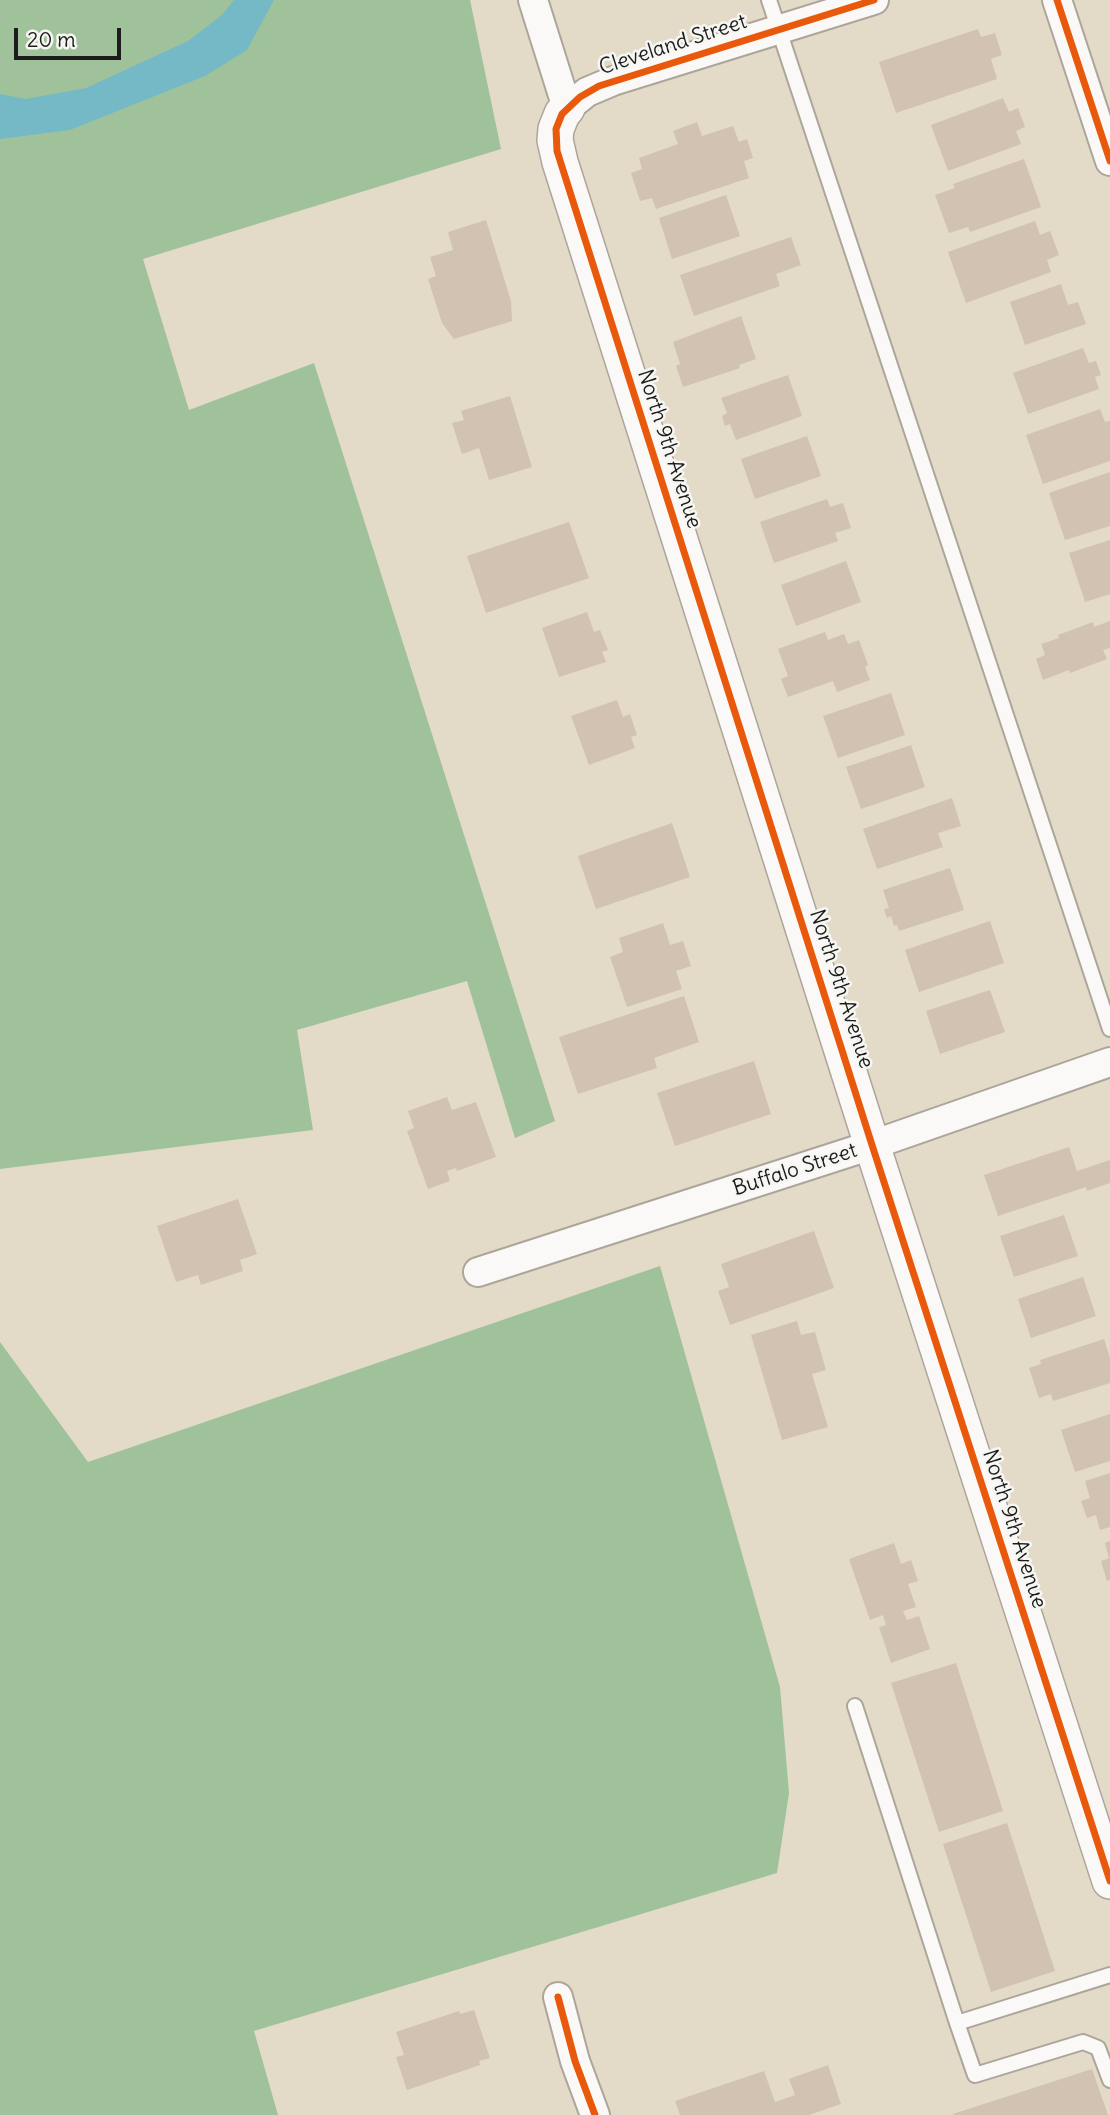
<!DOCTYPE html>
<style>
body{margin:0}
#map{position:relative;width:1110px;height:2115px;overflow:hidden;background:#e4dac8;font-family:Delius,sans-serif}
canvas{display:block}
.scale{position:absolute;left:14px;top:28px;width:107px;height:32px;box-sizing:border-box;border:4px solid #1c1c1c;border-top:0;padding-left:9px;font-size:21px;line-height:24px;white-space:nowrap;color:#1c1c1c;-webkit-text-stroke:5px #f6f6f2;paint-order:stroke}
</style>
<div id="map">
<canvas width="1110" height="2115"></canvas>
<div class="scale">20 m</div>
</div>
<script>
const c = document.querySelector('canvas').getContext('2d');
c.lineJoin = 'round';
function fillPath(path, color) { c.fillStyle = color; c.fill(path, 'evenodd'); }
const shape = rows => new Path2D(rows.map(r => 'M' + r).join(''));
function trace(path, color, width, dash) { c.strokeStyle = color; c.lineWidth = width; c.lineCap = dash ? 'butt' : 'round'; c.setLineDash(dash || []); c.stroke(path); }
function label(font, color, halo, rows, align = 'center') {
  c.font = font + ' Delius,sans-serif'; c.lineWidth = 5; c.setLineDash([]); c.textBaseline = 'middle'; c.strokeStyle = halo; c.fillStyle = color; for (const [text, x, y, turn = 0] of rows) {
    c.save(); c.translate(x, y); c.rotate((+turn || 0) * Math.PI / 180); c.textAlign = isNaN(turn) ? turn : align; if (halo) c.strokeText(text, 0, 0); c.fillText(text, 0, 0); c.restore();
  }
}
fillPath(shape([
 [0,0,470,0,501,149,143,259,189,410,314,363,555,1121,515,1138,467,981,297,1030,313,1130,0,1169],
 [660,1266,780,1687,789,1793,777,1873,254,2031,278,2115,0,2115,0,1342,88,1462]
]), '#a0c29a');
fillPath(shape([
 [234,0,274,0,247,50,205,76,70,130,0,139,0,94,26,99,86,88,188,41,222,15]
]), '#74b9c5');
fillPath(shape([
 [978,29,981,37,995,33,1002,55,991,59,997,79,896,113,879,62],
 [1003,98,1009,112,1018,108,1025,127,1016,131,1021,144,948,171,931,125],
 [697,122,702,136,733,126,739,142,747,139,753,158,744,161,749,178,656,209,652,198,640,201,631,173,642,169,639,158,678,144,673,131],
 [1024,159,1041,207,970,232,968,227,949,233,935,195,955,188,953,184],
 [726,195,740,236,672,259,659,218],
 [486,220,511,301,512,321,454,339,442,323,428,279,436,276,430,257,453,250,448,232],
 [1035,221,1040,235,1050,231,1059,255,1047,260,1051,272,966,303,948,252],
 [791,237,801,265,776,274,780,286,694,316,680,275],
 [1061,284,1068,305,1078,302,1086,324,1025,345,1010,302],
 [741,316,756,359,739,365,740,368,683,387,676,366,680,364,673,342],
 [1083,348,1089,363,1096,361,1101,375,1095,377,1099,389,1028,414,1013,373],
 [788,375,802,416,736,440,730,424,725,426,722,416,727,413,721,398],
 [510,396,532,467,489,480,479,448,462,454,452,423,464,420,461,411],
 [1100,409,1105,422,1110,421,1110,461,1043,484,1026,435],
 [807,436,821,476,755,499,741,459],
 [1110,472,1110,526,1065,540,1049,493],
 [827,499,830,507,843,503,851,528,835,533,838,541,774,563,760,522],
 [569,522,589,578,486,613,467,556],
 [1110,540,1110,594,1085,602,1069,553],
 [846,561,861,602,796,626,781,585],
 [587,612,594,632,600,630,608,650,602,652,606,662,559,677,542,628],
 [1110,621,1110,648,1103,650,1107,659,1070,673,1069,670,1043,680,1036,659,1045,655,1041,644,1059,638,1058,635,1093,622,1094,627],
 [825,632,828,640,844,634,848,644,859,640,868,665,865,667,870,680,837,692,833,681,788,697,781,679,788,676,778,649],
 [891,693,905,735,838,758,823,716],
 [617,700,623,717,630,714,637,735,631,737,635,748,589,765,571,716],
 [911,745,925,787,861,809,846,767],
 [952,798,961,826,938,833,943,847,877,869,863,829],
 [672,823,690,877,596,909,578,856],
 [950,868,964,910,899,931,897,925,894,926,891,916,887,918,884,909,889,908,883,890],
 [990,921,1004,963,919,992,905,950],
 [663,923,670,945,683,941,691,966,676,971,682,989,627,1007,610,957,623,952,619,938],
 [990,990,1005,1032,940,1054,926,1011],
 [684,996,699,1042,654,1058,657,1068,578,1094,559,1037],
 [754,1061,771,1114,675,1146,657,1093],
 [447,1097,452,1110,476,1102,496,1157,457,1171,456,1168,447,1171,450,1181,428,1189,407,1131,414,1128,408,1111],
 [1069,1147,1077,1171,1110,1160,1110,1183,1087,1191,1086,1187,998,1216,984,1175],
 [238,1199,257,1254,240,1260,243,1271,201,1285,198,1275,176,1282,157,1226],
 [1064,1215,1078,1256,1014,1277,1000,1236],
 [814,1231,834,1288,730,1325,718,1291,729,1287,721,1264],
 [1083,1277,1096,1316,1031,1338,1018,1299],
 [797,1321,801,1335,815,1332,826,1370,812,1374,828,1427,782,1440,751,1335],
 [1104,1339,1110,1358,1110,1383,1053,1401,1051,1394,1039,1398,1029,1368,1041,1364,1040,1360],
 [1110,1414,1110,1461,1075,1472,1061,1430],
 [1110,1473,1110,1527,1100,1530,1096,1515,1087,1518,1081,1501,1090,1498,1085,1481],
 [1110,1541,1110,1558,1109,1558,1105,1543],
 [894,1543,901,1564,911,1560,918,1581,908,1584,916,1607,903,1611,907,1620,919,1616,930,1649,891,1663,879,1627,886,1625,883,1615,870,1620,849,1559],
 [1110,1558,1110,1580,1107,1581,1101,1561],
 [956,1663,1003,1811,939,1832,891,1683],
 [1007,1823,1055,1971,991,1992,943,1844],
 [474,2010,490,2058,479,2061,480,2065,407,2090,396,2057,404,2055,396,2032,459,2011,460,2014],
 [828,2065,841,2104,809,2115,680,2115,675,2101,764,2071,775,2102,795,2095,789,2079],
 [1092,2069,1108,2115,953,2115,953,2114]
]), '#d1c2b1');
const service = shape([
 [769,0,1110,1029],
 [855,1706,957,2023,1110,1975],
 [957,2023,975,2075,1083,2042,1098,2048,1110,2080]
]);
const minor = shape([
 [533,0,567,108,587,92,613,81,874,0],
 [1057,0,1110,161],
 [478,1272,872,1145,1110,1062],
 [558,1997,575,2061,595,2115]
]);
const tertiary = shape([
 [567,108,562,114,556,129,555,140,560,162,872,1145,1110,1881]
]);
trace(service, '#aca59a', 18);
trace(minor, '#aca59a', 32);
trace(tertiary, '#aca59a', 38);
trace(service, '#fbf9f7', 14);
trace(minor, '#fbf9f7', 28);
trace(tertiary, '#fbf9f7', 35);
trace(shape([
 [874,0,599,86,580,97,562,114,556,129,557,151,872,1145,1110,1881],
 [1057,0,1110,161],
 [558,1997,575,2061,595,2115]
]), '#e8590c', 7);
label('21px', '#1c1c1c', '#f6f6f2', [
 ["Cleveland Street",673,45,-18],
 ["North 9th Avenue",669,449,72],
 ["North 9th Avenue",841,989,72],
 ["Buffalo Street",795,1170,-18],
 ["North 9th Avenue",1014,1529,72]
]);
</script>
